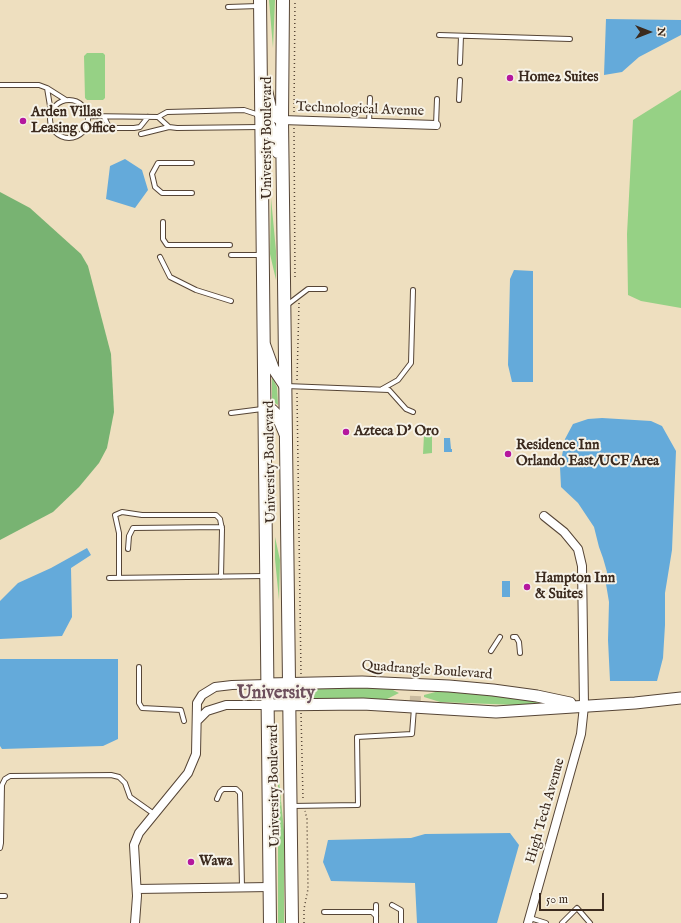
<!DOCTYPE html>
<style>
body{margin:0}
#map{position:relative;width:681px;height:923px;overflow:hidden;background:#eedfbf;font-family:"IM FELL English",serif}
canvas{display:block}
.north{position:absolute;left:629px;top:12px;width:40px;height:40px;-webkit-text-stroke:3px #f7f3e8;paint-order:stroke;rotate:90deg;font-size:11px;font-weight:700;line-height:16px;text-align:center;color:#3b2a1e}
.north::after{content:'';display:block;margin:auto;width:14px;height:18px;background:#3b2a1e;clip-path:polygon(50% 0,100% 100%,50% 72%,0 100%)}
.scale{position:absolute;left:539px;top:893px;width:65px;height:18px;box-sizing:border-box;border:2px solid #3b2a1e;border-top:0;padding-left:5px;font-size:12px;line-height:14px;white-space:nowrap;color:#3b2a1e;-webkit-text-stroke:3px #f7f3e8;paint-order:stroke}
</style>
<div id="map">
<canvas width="681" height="923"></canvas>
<div class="north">N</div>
<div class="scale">50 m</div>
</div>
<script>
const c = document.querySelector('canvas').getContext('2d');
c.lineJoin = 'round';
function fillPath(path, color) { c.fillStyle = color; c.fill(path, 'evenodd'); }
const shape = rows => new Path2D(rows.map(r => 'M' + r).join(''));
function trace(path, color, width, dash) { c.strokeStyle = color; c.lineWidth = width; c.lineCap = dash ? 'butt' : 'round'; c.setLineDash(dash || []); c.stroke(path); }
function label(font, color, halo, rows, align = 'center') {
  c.font = font + ' "IM FELL English",serif'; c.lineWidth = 4; c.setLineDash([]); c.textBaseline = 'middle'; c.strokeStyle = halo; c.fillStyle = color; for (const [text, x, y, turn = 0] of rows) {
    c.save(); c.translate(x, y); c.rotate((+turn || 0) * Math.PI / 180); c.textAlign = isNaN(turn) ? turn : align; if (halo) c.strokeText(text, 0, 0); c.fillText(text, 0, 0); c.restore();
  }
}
fillPath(shape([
 [269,0,275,0,273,48],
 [87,53,103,53,105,55,105,98,103,100,87,100,85,98,84,56],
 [681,90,681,308,641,301,628,295,627,234,633,120],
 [271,198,276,251,276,280,270,254],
 [272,377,277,387,278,405,272,401],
 [424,435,432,435,432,453,423,454],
 [275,537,280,560,279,600,275,559],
 [311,687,387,687,399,693,387,699,312,700,305,697,306,690],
 [443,690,524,697,544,703,541,706,440,702,424,697,424,695],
 [278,770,284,831,284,923,278,923]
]), '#96d185');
fillPath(shape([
 [0,192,30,208,81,254,88,266,111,354,114,412,107,448,99,463,79,487,53,512,0,540]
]), '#78b372');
fillPath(shape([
 [606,19,681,20,681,35,639,57,622,72,604,75],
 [125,159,142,170,148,190,135,208,106,199,110,166],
 [514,270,533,271,533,382,512,382,508,365,510,279],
 [602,418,651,421,662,426,676,451,672,550,665,593,665,625,663,658,657,681,610,681,608,640,609,602,606,584,607,572,603,558,599,547,594,527,578,503,561,487,560,467,565,439,573,424,588,419],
 [444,438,450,438,451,449,452,449,452,452,444,452],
 [87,548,91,555,71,568,72,617,62,636,0,639,0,601,18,583,51,568],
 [502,581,510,581,510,597,502,597],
 [0,659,118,659,118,739,103,746,2,749,0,746],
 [510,833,519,845,497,923,417,923,415,883,331,881,323,862,328,840,411,838,425,834]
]), '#64aada');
trace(shape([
 [415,707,416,684]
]), '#cabb9f', 11, [11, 5.5]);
const lane = shape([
 [228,7,258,6],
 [439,35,570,39],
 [460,63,461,36],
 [0,85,39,85,47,88,66,100],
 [47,88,51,112],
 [459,100,460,80],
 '50 119a19 19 0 1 1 38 0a19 19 0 1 1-38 0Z',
 [88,116,158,117,167,112,244,110,259,115],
 [104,117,108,125,113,128,134,128,140,127,148,117],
 [158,117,169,127,177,128,260,127],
 [369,123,370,98],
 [436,125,437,99],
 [141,134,169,127],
 [192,193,162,193,155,187,152,174,158,163,192,163],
 [163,222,163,239,167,245,230,245],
 [231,255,262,255],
 [160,257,170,277,196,290,231,301],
 [287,305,308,289,325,289],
 [286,386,389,390,406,409,413,412],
 [382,389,398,380,411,363,413,290],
 [231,413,262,409],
 [128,549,129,536,133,528,222,527],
 [109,578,265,576],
 [119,578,119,533,115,515,122,512,142,515,216,515,220,519,222,529,221,577],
 [513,637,516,637,519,642,520,653],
 [491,651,500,637],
 [139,667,139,703,142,708,181,710,184,721],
 [217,799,220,792,223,789,236,789,240,793,242,887],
 [291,806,358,805,357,737,412,734,414,708],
 [0,848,1,843,2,785,5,779,10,776,111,775,119,777,125,783,130,797,154,814],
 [0,896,5,896],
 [376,905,376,923],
 [392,905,401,910,401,923],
 [324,912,372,912,376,916],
 [530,918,546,923],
 [562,923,577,908,590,923]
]);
const street = shape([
 [282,120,436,125],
 [197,721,207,711,226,705,268,705],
 [137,889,270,887],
 [135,923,137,896,134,845,139,833,188,773,196,754,197,703,202,695,215,687,232,685,267,684],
 [528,923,581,734,584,706,582,566,578,549,564,532,544,516]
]);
const secondary = shape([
 [265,346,273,368,285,386],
 [264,409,272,410,277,415,285,434],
 [267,684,362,682,449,686,493,690,537,696,570,703],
 [268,705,363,704,496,712,635,703,681,698]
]);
const primary = shape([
 [260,0,270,923],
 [283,0,282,120,292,923],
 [266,90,270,108,276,116,282,120],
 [261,116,268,123,274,137,278,152]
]);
trace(lane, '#564536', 6);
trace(street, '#564536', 10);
trace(secondary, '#564536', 13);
trace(primary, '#564536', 14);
trace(shape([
 [294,112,295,0],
 [294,128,295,278],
 [297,380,299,303],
 [297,393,301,674],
 [301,713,303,799],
 [304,923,304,909,308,889,307,819,305,811]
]), '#564536', 1.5, [1, 3]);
trace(lane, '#fff', 4);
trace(street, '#fff', 8);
trace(secondary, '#fff', 11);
trace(primary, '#fff', 12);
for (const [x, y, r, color] of [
 [510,78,4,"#b5179e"],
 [23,121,4,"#b5179e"],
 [346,432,4,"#b5179e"],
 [508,454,4,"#b5179e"],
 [527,587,4,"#b5179e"],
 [191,862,4,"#b5179e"]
]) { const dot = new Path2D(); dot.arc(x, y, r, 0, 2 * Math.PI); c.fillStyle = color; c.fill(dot); trace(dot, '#f7f3e8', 1.5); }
label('bold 14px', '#3b2a1e', '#f7f3e8', [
 ["Home2 Suites",518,78],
 ["Arden Villas",31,113],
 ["Leasing Office",31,129],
 ["Azteca D' Oro",354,432],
 ["Residence Inn",516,446],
 ["Orlando East/UCF Area",516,462],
 ["Hampton Inn",535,579],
 ["& Suites",535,595],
 ["Wawa",199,862]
], 'left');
label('14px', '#3b2a1e', '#f7f3e8', [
 ["Technological Avenue",360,110,2],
 ["University Boulevard",268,138,-90],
 ["University Boulevard",271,462,-91],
 ["Quadrangle Boulevard",427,671,4],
 ["University Boulevard",275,786,-91],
 ["High Tech Avenue",546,811,-74]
]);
label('bold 18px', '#6d4f5c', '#f7f3e8', [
 ["University",276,694]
]);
</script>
